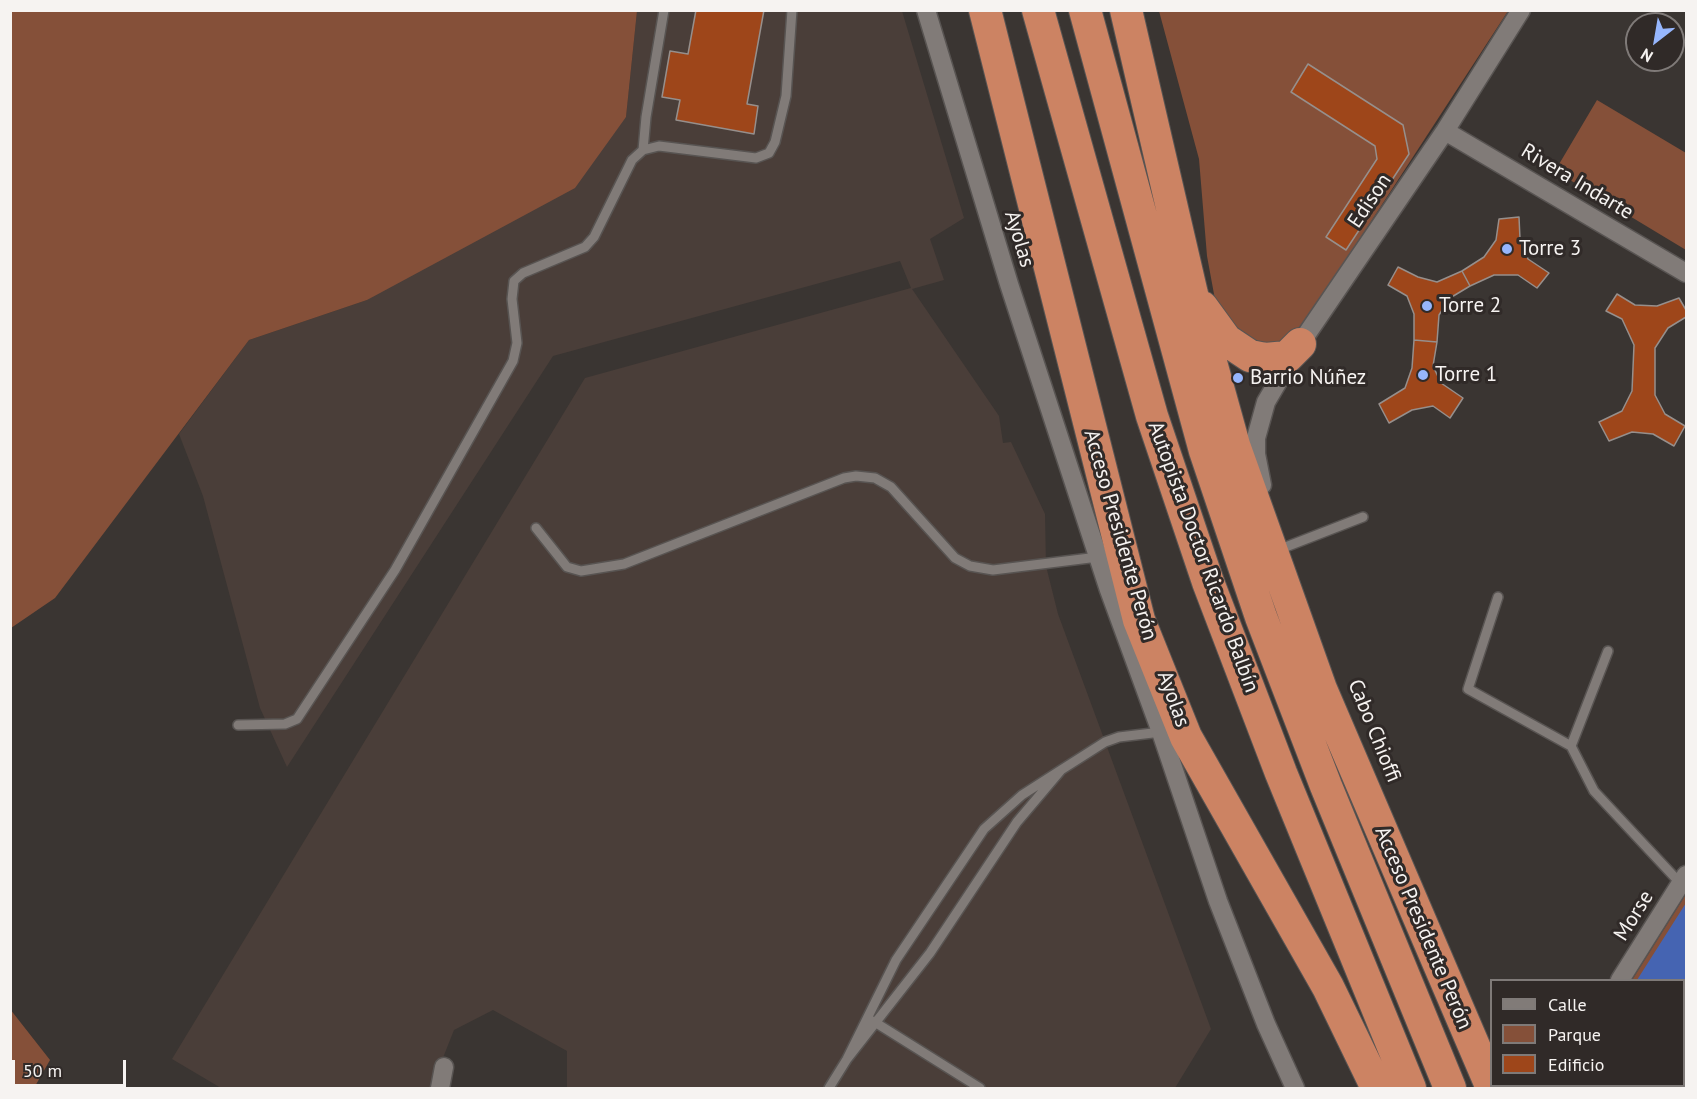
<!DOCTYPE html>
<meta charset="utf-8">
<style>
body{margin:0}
#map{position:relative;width:1697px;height:1099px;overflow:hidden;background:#3a3532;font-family:"PT Sans",sans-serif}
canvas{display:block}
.frame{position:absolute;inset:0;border:12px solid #f6f3f1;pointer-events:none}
.legend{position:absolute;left:1490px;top:979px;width:195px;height:108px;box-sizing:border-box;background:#302a28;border:2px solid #7f7a78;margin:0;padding:8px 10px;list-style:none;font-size:18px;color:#f6f3f1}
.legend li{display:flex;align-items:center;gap:12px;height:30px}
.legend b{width:30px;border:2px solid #7f7a78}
.north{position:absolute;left:1625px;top:12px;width:60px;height:60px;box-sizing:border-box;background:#302a28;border:2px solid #7f7a78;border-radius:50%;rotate:211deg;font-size:16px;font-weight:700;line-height:24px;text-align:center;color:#f6f3f1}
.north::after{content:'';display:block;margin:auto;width:21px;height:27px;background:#96b6fd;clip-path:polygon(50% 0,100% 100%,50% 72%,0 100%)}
.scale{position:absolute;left:12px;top:1060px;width:114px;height:27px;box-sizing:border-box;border:3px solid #f6f3f1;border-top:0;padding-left:8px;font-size:18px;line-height:21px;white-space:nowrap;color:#f6f3f1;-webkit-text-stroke:4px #302a28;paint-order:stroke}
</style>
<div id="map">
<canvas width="1697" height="1099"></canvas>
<div class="frame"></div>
<ul class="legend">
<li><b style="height:8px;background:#817b78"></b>Calle</li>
<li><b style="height:16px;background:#855039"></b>Parque</li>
<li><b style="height:16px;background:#9e461a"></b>Edificio</li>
</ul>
<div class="north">N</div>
<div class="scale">50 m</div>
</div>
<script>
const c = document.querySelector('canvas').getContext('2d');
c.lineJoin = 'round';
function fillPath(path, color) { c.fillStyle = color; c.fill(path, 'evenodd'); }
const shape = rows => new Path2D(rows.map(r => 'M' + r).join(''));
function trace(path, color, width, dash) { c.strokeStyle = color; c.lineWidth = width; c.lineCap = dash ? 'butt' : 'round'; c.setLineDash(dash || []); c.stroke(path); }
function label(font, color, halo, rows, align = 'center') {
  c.font = font + ' "PT Sans",sans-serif'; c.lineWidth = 6; c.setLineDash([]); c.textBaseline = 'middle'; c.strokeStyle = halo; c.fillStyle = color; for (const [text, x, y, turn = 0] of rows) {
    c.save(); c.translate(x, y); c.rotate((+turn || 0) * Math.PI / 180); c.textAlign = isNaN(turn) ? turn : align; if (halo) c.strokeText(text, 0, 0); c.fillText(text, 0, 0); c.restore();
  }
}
fillPath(shape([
 [637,11,902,11,964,218,930,239,944,280,912,289,999,416,1003,443,1011,442,1045,514,1046,566,1058,614,1211,1029,1175,1088,567,1088,567,1051,493,1010,454,1030,431,1088,221,1088,172,1059,585,378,911,288,900,261,553,356,287,767,260,708,203,496,179,434,249,340,367,300,626,117]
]), '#4a3e39');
fillPath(shape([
 [11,10,637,10,637,11,626,117,575,188,367,300,249,340,55,598,11,628],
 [1159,11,1508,11,1327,289,1301,334,1287,345,1249,344,1216,305,1207,256,1199,159],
 [1597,100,1686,153,1686,250,1555,171],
 [1686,894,1686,1088,1563,1088,1565,1086,1684,1086,1684,980,1632,980],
 [10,1009,50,1060,34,1088,11,1088]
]), '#855039');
fillPath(shape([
 [1686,903,1686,1088,1580,1088,1578,1086,1684,1086,1684,980,1637,980]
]), '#4564b2');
const building = shape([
 [696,10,764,10,747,104,758,106,754,134,676,120,680,100,662,97,670,51,688,54,696,10],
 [1308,64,1403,125,1409,154,1346,250,1326,237,1377,159,1375,146,1291,92,1308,64],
 [1519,217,1520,239,1528,259,1549,273,1537,288,1518,275,1494,275,1470,286,1462,271,1484,257,1496,240,1499,219,1519,217],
 [1398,267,1418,277,1437,282,1462,271,1470,286,1450,298,1439,315,1437,342,1414,340,1414,314,1407,296,1388,285,1398,267],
 [1617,294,1635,305,1657,306,1679,298,1686,310,1686,317,1668,328,1655,348,1655,395,1665,414,1685,426,1674,446,1653,434,1632,432,1609,441,1599,422,1622,411,1632,391,1634,345,1622,319,1606,311,1617,294],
 [1414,340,1437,342,1433,366,1441,383,1463,398,1450,418,1433,406,1412,410,1389,423,1379,404,1405,388,1412,368,1414,340]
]);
fillPath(building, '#9e461a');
trace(building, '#968f8c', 1.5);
const lane = shape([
 [643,150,646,117,664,10],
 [536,528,567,567,581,571,624,564,844,478,856,476,875,478,891,487,955,558,970,566,993,570,1098,557],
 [1283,548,1363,517],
 [1498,597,1468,689,1571,746,1594,791,1681,884],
 [238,725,285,724,297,719,395,570,513,361,517,343,512,299,514,281,523,273,585,247,594,237,632,160,643,150,659,146,756,158,769,153,775,142,786,96,792,10],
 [1571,746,1608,651],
 [1061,770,1105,742,1119,737,1161,732],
 [873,1021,980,1088],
 [829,1088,847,1059,896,960,984,829,1022,795,1061,770,1017,822,930,953,847,1059]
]);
const street = shape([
 [926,10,1009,284,1109,590,1161,732,1218,901,1266,1024,1295,1088],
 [1445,131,1686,273],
 [1262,485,1256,454,1256,438,1266,402,1300,344,1445,131,1521,10],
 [1620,980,1686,875],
 [1510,1086,1511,1088],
 [440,1088,444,1067],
 [1551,1088,1553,1086]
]);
const highway = shape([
 [985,10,1139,620,1186,737,1328,987,1377,1088],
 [1038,10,1152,416,1208,582,1281,773,1410,1088],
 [1085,10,1205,451,1261,617,1326,786,1450,1088],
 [1126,10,1192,294,1234,445,1321,689,1492,1088],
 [1202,307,1226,340,1250,356,1265,359,1287,357,1300,344]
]);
trace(lane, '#585452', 12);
trace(street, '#585452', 21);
trace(highway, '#585452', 34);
trace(lane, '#817b78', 9);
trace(street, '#817b78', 18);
trace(highway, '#cc8363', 32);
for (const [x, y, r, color] of [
 [1507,249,6,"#96b6fd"],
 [1427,306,6,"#96b6fd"],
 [1423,375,6,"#96b6fd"],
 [1238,378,6,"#96b6fd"]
]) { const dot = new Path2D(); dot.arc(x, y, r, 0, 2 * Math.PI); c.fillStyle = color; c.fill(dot); trace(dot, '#302a28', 2); }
label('21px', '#f6f3f1', '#302a28', [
 ["Rivera Indarte",1577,182,31],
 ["Edison",1370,201,-56],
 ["Ayolas",1019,239,73],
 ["Acceso Presidente Perón",1120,535,74],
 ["Autopista Doctor Ricardo Balbín",1203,557,70],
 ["Ayolas",1173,699,70],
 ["Cabo Chioffi",1374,731,68],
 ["Morse",1634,916,-58],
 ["Acceso Presidente Perón",1423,928,67]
]);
label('21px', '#f6f3f1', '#302a28', [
 ["Torre 3",1519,249],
 ["Torre 2",1439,306],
 ["Torre 1",1435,375],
 ["Barrio Núñez",1250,378]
], 'left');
</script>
